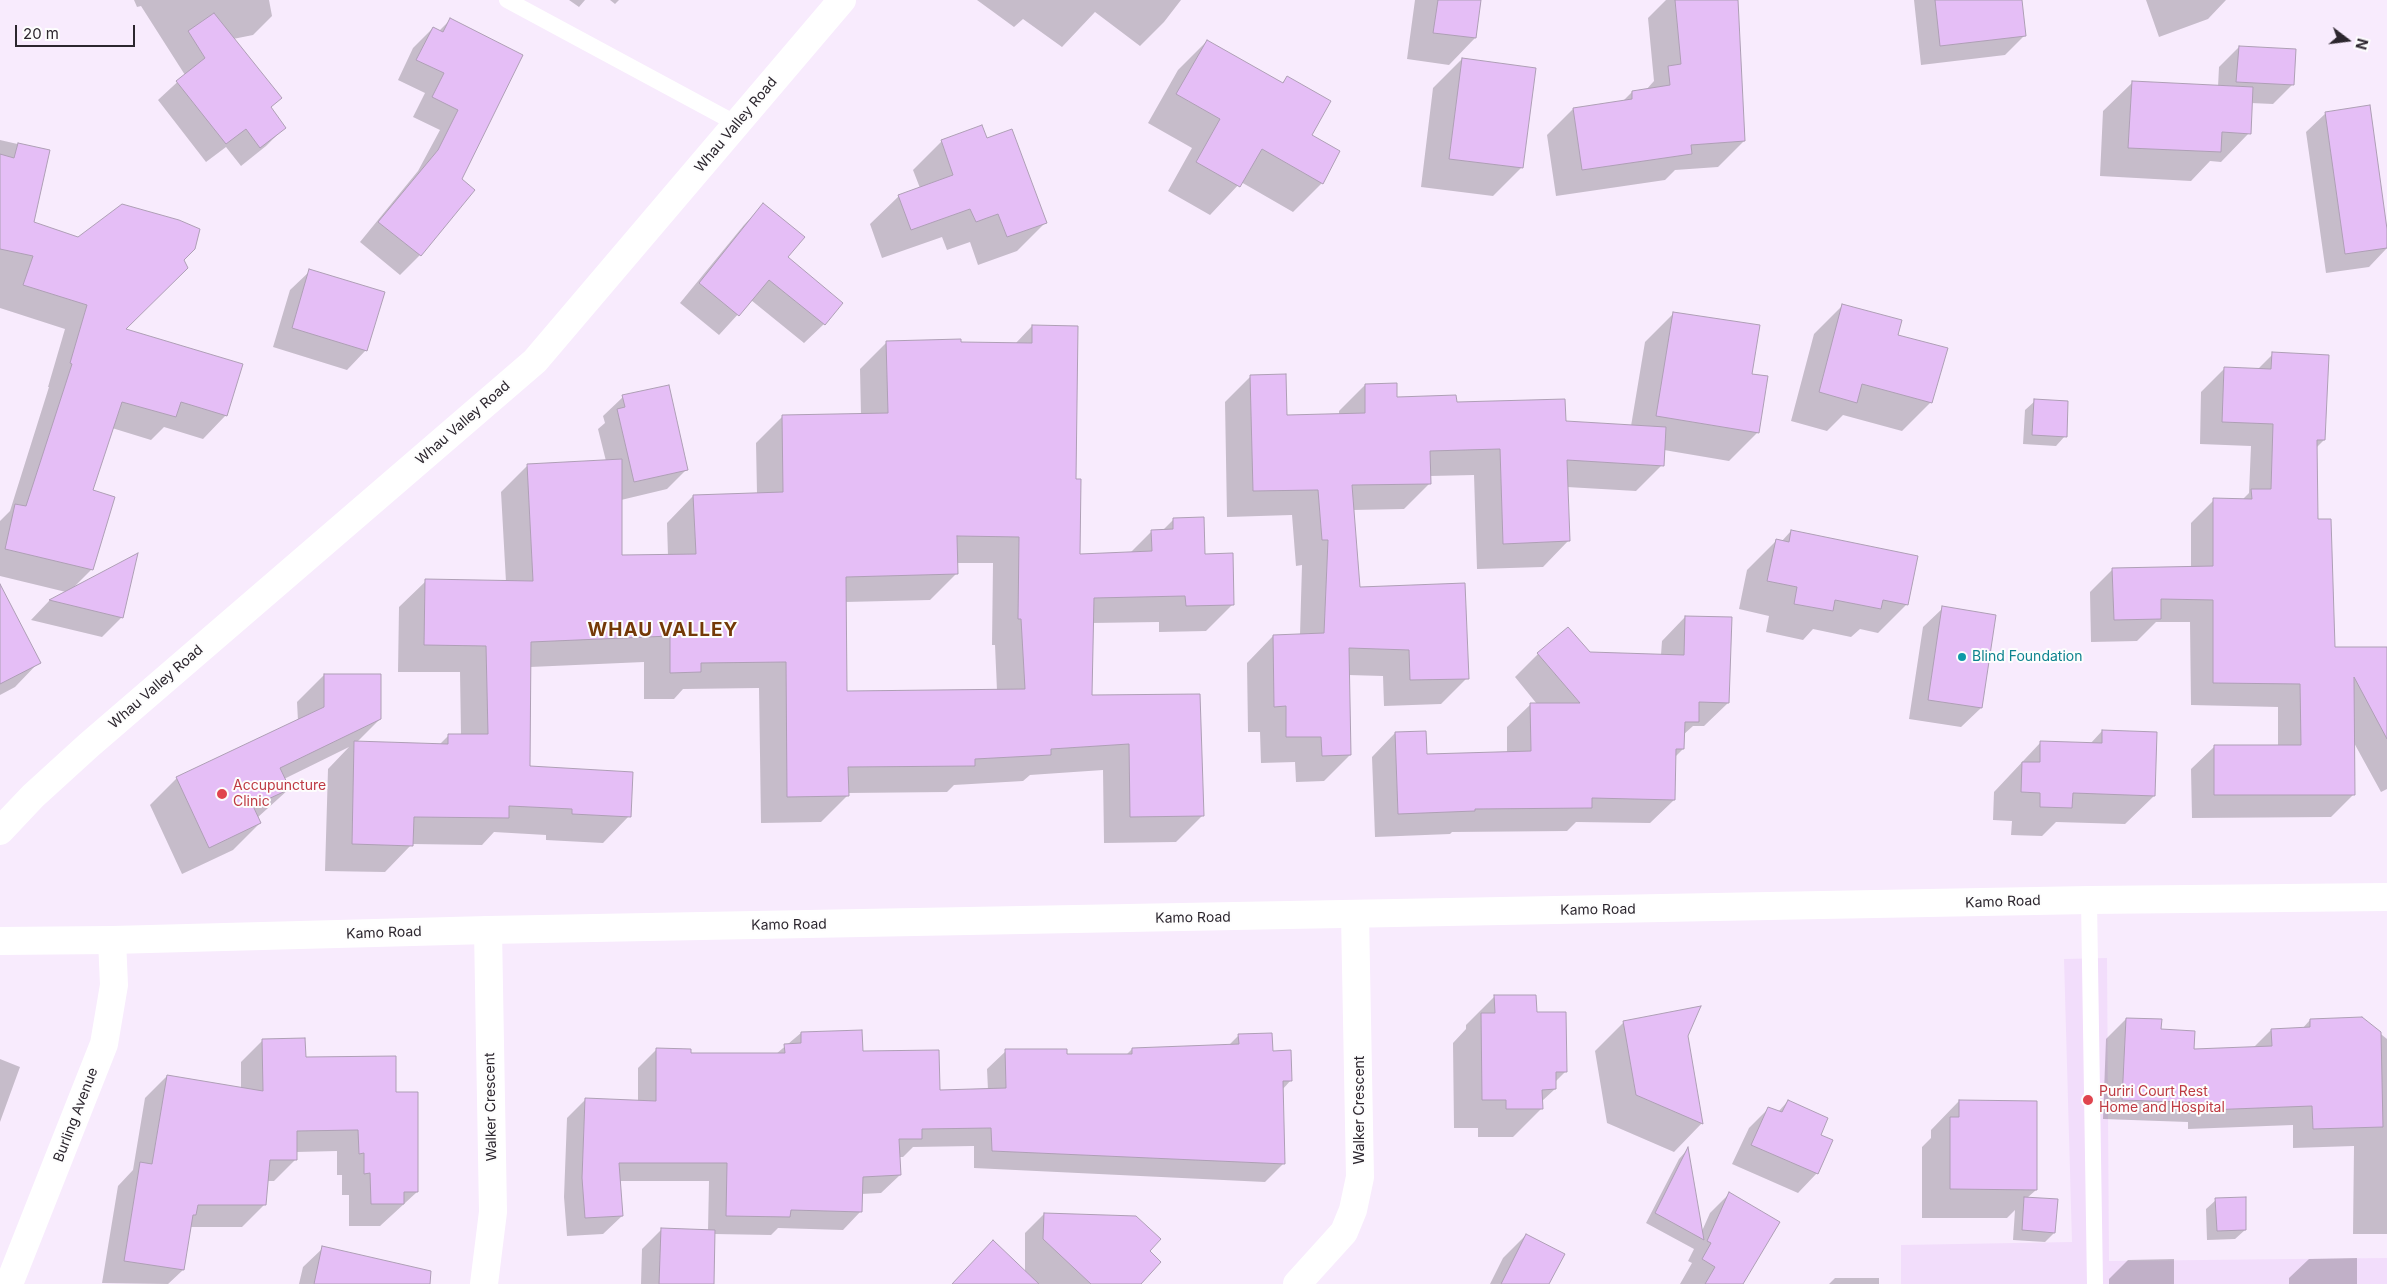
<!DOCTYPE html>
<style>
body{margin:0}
#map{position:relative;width:2387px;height:1284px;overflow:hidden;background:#f8ebfd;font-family:Inter,sans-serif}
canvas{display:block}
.north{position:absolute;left:2322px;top:15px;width:50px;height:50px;-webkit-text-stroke:4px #fdfdfd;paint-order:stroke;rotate:105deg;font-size:14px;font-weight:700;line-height:20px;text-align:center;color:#2c262e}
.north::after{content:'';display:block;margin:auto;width:18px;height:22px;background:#2c262e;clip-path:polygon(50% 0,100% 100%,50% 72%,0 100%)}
.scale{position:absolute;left:15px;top:25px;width:120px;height:22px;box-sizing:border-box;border:2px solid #2c262e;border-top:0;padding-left:6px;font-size:15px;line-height:18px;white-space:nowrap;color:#2c262e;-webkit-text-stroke:4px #fdfdfd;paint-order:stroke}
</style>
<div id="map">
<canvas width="2387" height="1284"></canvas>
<div class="north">N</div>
<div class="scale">20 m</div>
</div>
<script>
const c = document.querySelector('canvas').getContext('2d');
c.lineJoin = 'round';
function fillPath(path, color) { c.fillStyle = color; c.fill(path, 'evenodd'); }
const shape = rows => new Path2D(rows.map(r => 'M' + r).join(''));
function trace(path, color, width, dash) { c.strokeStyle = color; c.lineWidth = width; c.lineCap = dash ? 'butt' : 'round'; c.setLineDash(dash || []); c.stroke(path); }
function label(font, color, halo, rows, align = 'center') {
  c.font = font + ' Inter,sans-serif'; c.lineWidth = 4; c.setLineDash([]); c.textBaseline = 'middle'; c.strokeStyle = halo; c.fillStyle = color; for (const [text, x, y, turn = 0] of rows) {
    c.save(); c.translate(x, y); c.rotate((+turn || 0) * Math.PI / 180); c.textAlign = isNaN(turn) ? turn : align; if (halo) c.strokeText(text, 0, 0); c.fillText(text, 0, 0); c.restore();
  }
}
fillPath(shape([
 [2107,958,2109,1261,2387,1258,2387,1284,1901,1284,1901,1245,2072,1242,2064,959]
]), '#f2ddfb');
fillPath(shape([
 [134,0,269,0,272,16,253,35,233,39,280,98,270,108,285,127,266,146,241,166,226,147,206,162,158,100,185,75,141,6,137,7],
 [569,0,585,0,579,7],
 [610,0,619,0,615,4],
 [977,0,1181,0,1164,22,1140,46,1095,12,1062,47,1023,19,1014,27],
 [1415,0,1480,0,1475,38,1449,65,1407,59],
 [1666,0,1736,0,1744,141,1718,167,1675,170,1665,180,1556,196,1547,135,1573,109,1623,101,1632,92,1646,90,1654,81,1648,18],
 [1914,0,1999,0,2024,36,2005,55,1921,65],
 [2146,0,2226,0,2208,19,2159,37],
 [450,20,522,56,420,255,400,275,360,242,418,171,440,130,413,117,425,93,398,80,413,48,433,28,439,31],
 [1207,41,1282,83,1287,78,1310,136,1322,183,1293,212,1241,182,1210,215,1168,191,1192,148,1148,123,1178,70],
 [2239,47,2293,84,2273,104,2251,103,2249,133,2221,162,2210,161,2191,181,2100,176,2103,111,2132,83,2218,87,2219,67],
 [1462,59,1522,167,1493,196,1421,187,1433,88],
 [2326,113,2387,238,2387,248,2369,267,2326,273,2306,132],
 [0,140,48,151,33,223,124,330,226,415,203,439,164,427,151,440,112,428,92,491,92,569,73,588,122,617,102,637,31,620,49,601,66,592,0,576,0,521,10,511,49,387,48,387,65,329,0,308],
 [986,140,1046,222,1017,251,978,265,970,242,947,250,942,237,882,258,870,224,899,196,920,188,913,170,942,141],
 [763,205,786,257,824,324,804,343,751,300,719,335,680,303,744,225],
 [310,271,366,350,347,370,273,347,290,290],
 [1842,306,1897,336,1931,402,1902,431,1843,415,1827,431,1791,421,1814,334],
 [1674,313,1750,375,1758,432,1729,461,1664,450,1662,465,1636,491,1567,487,1569,540,1543,567,1477,569,1474,475,1430,476,1430,483,1404,509,1353,510,1359,588,1467,678,1441,704,1384,706,1383,676,1348,675,1350,755,1324,781,1296,782,1295,762,1261,763,1260,732,1248,732,1247,663,1273,636,1300,635,1302,565,1296,566,1292,515,1227,517,1225,402,1251,376,1286,416,1339,415,1339,411,1365,385,1396,398,1455,403,1565,422,1631,426,1645,342],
 [1032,326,1075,480,1078,555,1130,553,1152,531,1162,531,1173,520,1203,555,1233,604,1206,631,1159,632,1159,622,1092,623,1090,696,1203,815,1176,842,1104,843,1103,770,1030,775,1023,781,954,785,947,792,847,793,847,796,821,822,761,823,759,688,683,689,674,699,644,699,644,662,530,667,529,768,629,816,603,843,546,840,546,835,494,832,482,845,412,844,385,872,325,871,328,769,349,747,284,779,289,789,257,818,260,823,233,850,182,874,150,805,177,778,298,721,297,702,324,675,380,719,356,743,439,745,449,735,461,735,460,672,398,672,399,607,426,581,506,582,501,492,527,466,606,461,598,429,605,423,603,416,623,397,686,470,667,489,621,500,621,556,668,556,667,523,693,496,757,494,756,443,783,416,861,415,860,369,886,343,1015,344],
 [956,563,993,563,992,645,995,645,997,691,846,693,845,602,930,600,956,574],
 [2273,354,2324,440,2316,448,2316,520,2333,648,2387,648,2387,789,2381,792,2353,741,2354,794,2331,817,2192,818,2191,769,2214,747,2278,746,2278,707,2191,705,2190,622,2156,622,2137,641,2091,642,2090,592,2113,569,2191,568,2191,523,2214,500,2242,500,2249,493,2251,446,2200,444,2201,392,2224,369,2257,370],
 [2035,401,2065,436,2056,446,2023,444,2025,410],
 [1791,531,1907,604,1878,633,1860,629,1851,637,1813,629,1803,640,1766,632,1769,616,1739,609,1747,570,1776,541,1781,542],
 [1943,608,1981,708,1961,727,1909,719,1923,627],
 [1685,617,1728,703,1704,726,1693,726,1683,735,1683,749,1675,757,1674,800,1650,823,1576,822,1567,831,1452,832,1450,834,1375,837,1372,757,1395,733,1425,756,1507,753,1507,727,1531,704,1537,704,1515,677,1538,654,1661,655,1662,641],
 [0,628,39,662,15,687,0,695],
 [2102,731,2154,796,2125,824,2056,822,2042,836,2011,835,2012,821,1993,820,1994,792,2041,742,2090,744],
 [1495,996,1535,1013,1566,1071,1555,1082,1555,1089,1541,1102,1542,1108,1513,1137,1478,1137,1478,1128,1454,1128,1453,1043,1466,1029,1466,1025],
 [2126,1019,2160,1031,2193,1051,2253,1048,2271,1030,2302,1029,2310,1020,2362,1019,2387,1039,2387,1234,2353,1234,2354,1146,2293,1148,2293,1125,2188,1129,2188,1122,2103,1119,2106,1039],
 [1624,1022,1687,1036,1702,1123,1674,1152,1607,1123,1595,1051],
 [801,1033,861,1053,939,1091,988,1090,987,1069,1006,1051,1066,1055,1126,1055,1132,1049,1229,1045,1239,1035,1272,1052,1291,1080,1282,1090,1284,1163,1265,1182,974,1168,974,1146,913,1147,903,1157,899,1157,900,1175,881,1193,861,1194,861,1211,843,1230,778,1228,771,1235,714,1234,712,1284,641,1284,642,1249,661,1230,708,1231,709,1181,619,1181,622,1216,603,1234,567,1236,564,1197,567,1118,585,1100,638,1102,638,1068,656,1050,690,1054,776,1054],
 [263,1040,395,1093,417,1192,380,1226,349,1226,349,1195,342,1195,342,1175,337,1175,337,1151,296,1152,296,1159,274,1181,267,1181,265,1204,242,1227,190,1227,183,1270,168,1284,102,1283,118,1186,133,1170,145,1098,167,1076,241,1088,241,1062],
 [0,1059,20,1067,0,1122],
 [1788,1101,1819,1135,1817,1173,1798,1193,1732,1164,1749,1128,1769,1108,1778,1112],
 [1959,1101,2036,1190,2027,1198,2054,1233,2045,1242,2013,1240,2015,1210,2007,1218,1922,1218,1922,1147,1931,1138,1931,1130],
 [1687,1150,1702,1231,1710,1213,1729,1194,1735,1284,1680,1284,1692,1263,1688,1261,1694,1249,1646,1223,1679,1159],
 [2216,1200,2245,1230,2235,1239,2207,1240,2206,1209],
 [1044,1214,1148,1252,1139,1284,952,1284,1025,1272,1025,1233],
 [1526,1235,1547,1284,1490,1284,1503,1258],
 [323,1248,367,1284,299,1284,303,1267],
 [2357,1258,2357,1284,2289,1284,2289,1278,2309,1259],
 [2174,1259,2174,1284,2109,1284,2109,1279,2128,1260],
 [1835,1278,1879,1278,1879,1284,1829,1284]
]), '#0003');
const building = shape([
 [1438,0,1481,0,1476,38,1433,33,1438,0],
 [1675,0,1738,0,1745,141,1691,145,1692,154,1582,170,1573,108,1632,99,1632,91,1670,85,1668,66,1681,64,1675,0],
 [1935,0,2022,0,2026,36,1940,46,1935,0],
 [214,13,282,98,271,107,286,128,260,148,246,129,226,144,176,81,205,58,188,31,214,13],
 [450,18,523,55,462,179,475,190,421,256,378,222,438,150,458,110,432,97,444,73,416,60,433,27,443,32,450,18],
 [1207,40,1283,83,1287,76,1331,101,1312,135,1340,151,1323,184,1262,149,1240,187,1196,162,1220,119,1176,94,1207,40],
 [2239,46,2296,49,2294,85,2236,82,2239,46],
 [1462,58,1536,68,1523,168,1449,159,1462,58],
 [2132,81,2253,87,2251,134,2222,132,2221,152,2128,148,2132,81],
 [2370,105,2387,229,2387,248,2345,254,2325,112,2370,105],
 [982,125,987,138,1012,129,1047,223,1007,237,998,214,976,222,970,209,911,230,898,195,953,175,941,140,982,125],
 [18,143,50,150,34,222,78,237,122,204,179,220,200,229,195,249,184,260,188,268,126,329,243,364,227,416,181,402,176,417,122,402,93,490,115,497,93,570,5,549,15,504,26,506,72,364,70,363,87,305,23,285,33,256,0,249,0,154,14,158,18,143],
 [763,203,805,237,788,257,843,303,825,325,769,280,739,316,699,283,763,203],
 [309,269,385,292,367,351,292,328,309,269],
 [1842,304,1902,320,1898,335,1948,348,1932,403,1862,384,1857,403,1819,392,1842,304],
 [1673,312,1760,325,1752,374,1768,376,1759,433,1656,416,1673,312],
 [1032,325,1078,326,1076,479,1081,479,1080,554,1152,551,1151,530,1173,529,1173,518,1204,517,1205,554,1233,553,1234,605,1186,606,1185,596,1094,598,1092,695,1200,694,1204,816,1130,817,1129,744,1051,749,1051,755,975,759,975,766,848,767,849,796,787,797,786,662,701,663,701,672,670,673,670,636,531,642,530,766,633,772,631,817,572,814,572,809,509,806,509,818,414,817,413,846,352,844,354,741,448,744,448,734,488,734,486,646,424,645,425,579,533,581,527,464,622,459,622,555,696,554,693,495,783,492,782,415,888,413,886,341,961,339,961,342,1032,343,1032,325],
 [957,536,1019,537,1018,619,1021,619,1025,689,847,691,846,577,958,574,957,536],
 [2272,352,2329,355,2325,440,2317,440,2318,519,2331,519,2335,647,2387,647,2387,739,2354,677,2355,795,2214,795,2214,745,2301,745,2300,684,2213,683,2213,600,2161,599,2161,619,2114,620,2112,568,2213,566,2213,498,2252,499,2251,489,2271,489,2273,424,2222,422,2224,367,2271,369,2272,352],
 [1286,374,1287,415,1365,413,1365,384,1397,383,1397,397,1456,395,1457,402,1565,399,1566,421,1666,427,1664,466,1567,460,1570,541,1503,544,1500,449,1430,451,1431,484,1352,485,1360,587,1465,583,1469,679,1410,680,1409,650,1349,648,1351,755,1322,756,1321,737,1286,737,1286,706,1274,707,1273,635,1324,633,1328,540,1322,540,1318,490,1253,491,1250,375,1286,374],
 [669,385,688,470,634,482,617,409,625,407,622,395,669,385],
 [2034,399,2068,401,2067,437,2032,435,2034,399],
 [1791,530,1918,556,1908,605,1883,600,1881,609,1835,600,1833,611,1794,604,1797,587,1767,581,1776,539,1789,542,1791,530],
 [138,553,123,618,49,600,138,553],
 [0,584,41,663,0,684,0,584],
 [1942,606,1996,615,1982,708,1928,700,1942,606],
 [1685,616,1732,617,1729,703,1699,702,1699,722,1685,722,1684,749,1676,749,1675,800,1592,798,1592,808,1475,809,1475,811,1398,814,1395,732,1426,731,1427,754,1531,751,1530,703,1580,703,1537,653,1568,627,1590,652,1684,655,1685,616],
 [324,674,381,674,381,719,280,768,290,789,253,806,261,823,209,848,176,777,324,707,324,674],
 [2102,730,2157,732,2155,796,2073,793,2072,808,2040,807,2040,793,2021,792,2022,762,2040,762,2040,741,2102,743,2102,730],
 [1494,995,1536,995,1537,1012,1566,1012,1567,1072,1556,1072,1556,1089,1542,1090,1543,1109,1506,1109,1506,1100,1482,1100,1481,1013,1495,1013,1494,995],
 [1701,1006,1688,1036,1703,1124,1636,1095,1623,1021,1701,1006],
 [2362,1017,2381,1032,2383,1127,2313,1129,2312,1106,2207,1110,2207,1103,2122,1100,2126,1018,2162,1019,2161,1029,2195,1031,2194,1049,2272,1046,2271,1029,2310,1027,2310,1019,2362,1017],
 [862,1030,863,1051,939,1050,940,1090,1006,1088,1005,1049,1067,1049,1067,1054,1132,1054,1132,1048,1239,1044,1238,1034,1272,1033,1273,1051,1291,1050,1292,1081,1283,1081,1285,1164,992,1151,991,1128,922,1129,922,1139,899,1139,901,1175,863,1177,862,1212,791,1210,790,1217,726,1216,727,1163,619,1163,623,1216,585,1218,582,1178,585,1098,656,1101,656,1048,691,1049,691,1053,785,1053,784,1044,801,1043,801,1032,862,1030],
 [305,1038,306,1057,396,1056,396,1092,418,1092,418,1192,404,1192,404,1204,371,1204,370,1173,364,1174,364,1153,359,1154,358,1130,297,1131,297,1160,270,1160,266,1205,198,1205,196,1215,193,1215,184,1270,124,1261,140,1162,152,1164,167,1075,263,1091,262,1039,305,1038],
 [1788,1100,1828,1118,1821,1135,1833,1140,1818,1174,1751,1145,1768,1107,1782,1112,1788,1100],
 [1959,1100,2037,1101,2037,1190,1950,1189,1950,1117,1959,1117,1959,1100],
 [1688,1147,1704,1240,1655,1213,1688,1147],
 [1729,1192,1780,1222,1743,1284,1705,1284,1715,1267,1702,1259,1711,1243,1707,1241,1729,1192],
 [2024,1197,2058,1199,2055,1233,2022,1230,2024,1197],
 [2246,1197,2246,1230,2217,1231,2215,1198,2246,1197],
 [1044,1213,1136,1216,1161,1239,1150,1251,1161,1262,1141,1284,1091,1284,1043,1239,1044,1213],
 [661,1228,715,1230,714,1284,659,1284,661,1228],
 [1526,1234,1565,1254,1549,1284,1501,1284,1526,1234],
 [993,1240,1039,1284,952,1284,993,1240],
 [322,1246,431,1271,430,1284,314,1284,322,1246]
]);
fillPath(building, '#e5bef6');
trace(building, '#ae9fb5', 1);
trace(shape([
 [507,0,737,124],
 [2089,900,2095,1284]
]), '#fff', 16);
trace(shape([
 [0,831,33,796,89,745,535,361,842,0],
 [9,1284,104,1044,114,985,112,940],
 [484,1284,493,1212,488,930],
 [1297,1284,1344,1232,1353,1210,1360,1177,1355,915]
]), '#fff', 28);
trace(shape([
 [0,941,112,940,488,930,2089,900,2387,897]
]), '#fff', 28);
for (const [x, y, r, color] of [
 [1962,657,5,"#0f9aa8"],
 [222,794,6,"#e0444e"],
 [2088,1100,6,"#e0444e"]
]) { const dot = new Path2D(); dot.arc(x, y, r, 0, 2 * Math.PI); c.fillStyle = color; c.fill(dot); trace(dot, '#fdfdfd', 2); }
label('14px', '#2c262e', '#fdfdfd', [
 ["Whau Valley Road",736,125,-50],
 ["Whau Valley Road",463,423,-41],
 ["Whau Valley Road",156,687,-41],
 ["Kamo Road",2003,902,-2],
 ["Kamo Road",1598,910,-1],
 ["Kamo Road",1193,918,-1],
 ["Kamo Road",789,925,-1],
 ["Kamo Road",384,933,-2],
 ["Walker Crescent",491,1107,-91],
 ["Walker Crescent",1360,1110,-90],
 ["Burling Avenue",76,1115,-69]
]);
label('14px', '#0d838f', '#fdfdfd', [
 ["Blind Foundation",1972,657]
], 'left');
label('14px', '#be3a42', '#fdfdfd', [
 ["Accupuncture",233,786],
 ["Clinic",233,802],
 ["Puriri Court Rest",2099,1092],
 ["Home and Hospital",2099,1108]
], 'left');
c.letterSpacing = '1px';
label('bold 19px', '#743907', '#fdfdfd', [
 ["WHAU VALLEY",663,630]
]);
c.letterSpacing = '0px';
</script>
